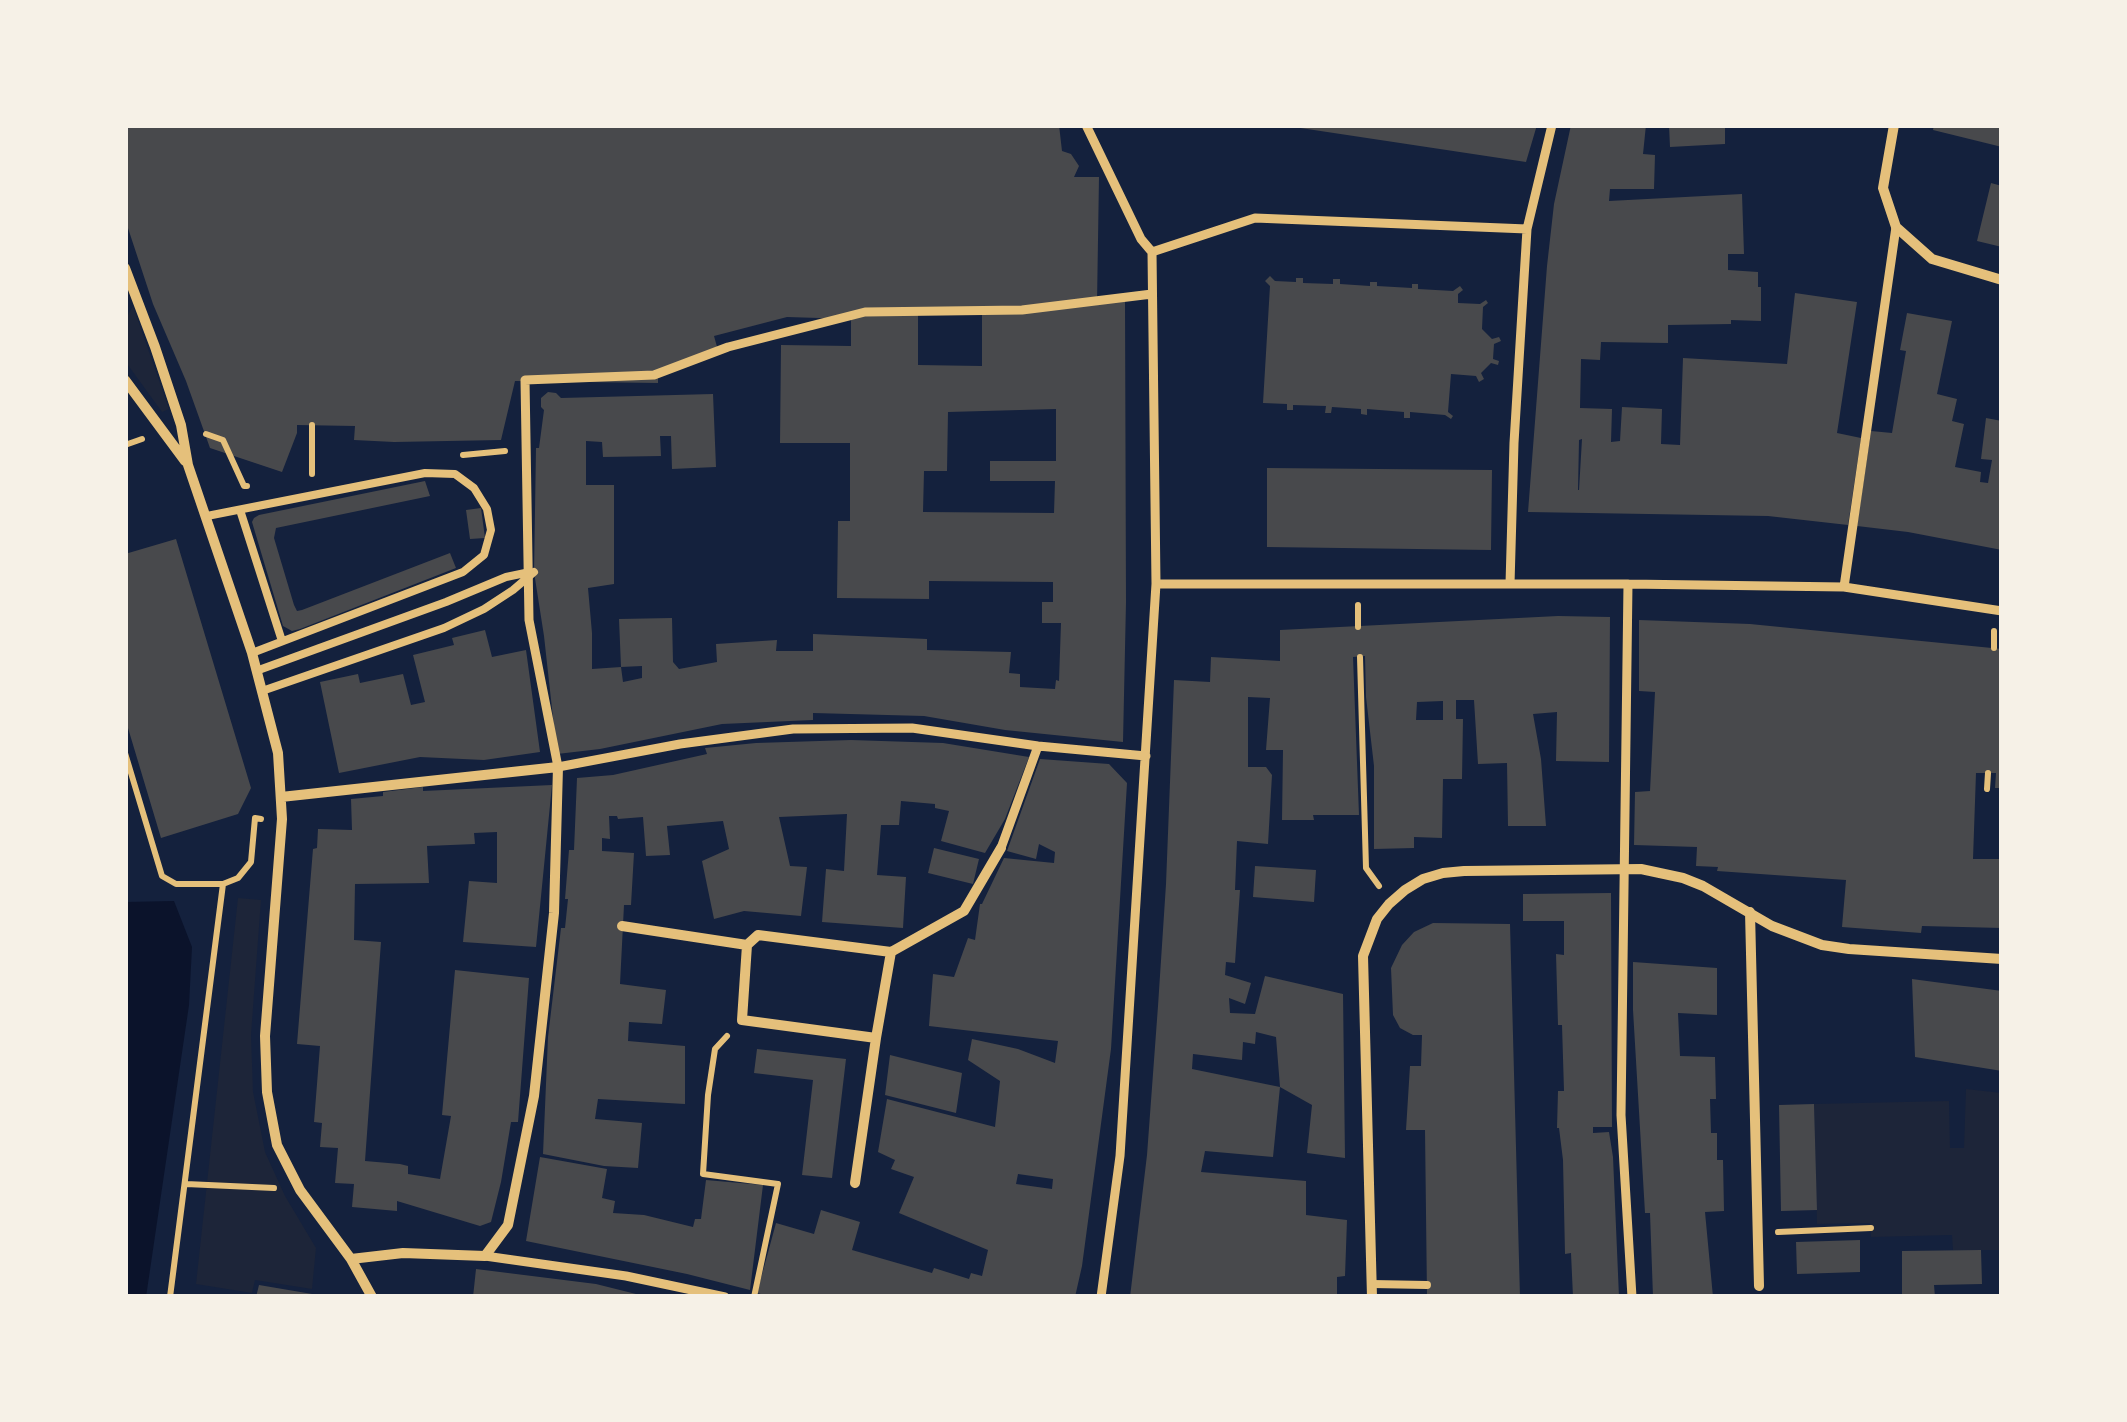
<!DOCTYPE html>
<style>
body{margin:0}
#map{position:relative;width:2127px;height:1422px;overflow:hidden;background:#14213d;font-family:"Open Sans",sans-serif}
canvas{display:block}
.frame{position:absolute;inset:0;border:128px solid #f6f1e7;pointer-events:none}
</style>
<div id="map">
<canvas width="2127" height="1422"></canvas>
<div class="frame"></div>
</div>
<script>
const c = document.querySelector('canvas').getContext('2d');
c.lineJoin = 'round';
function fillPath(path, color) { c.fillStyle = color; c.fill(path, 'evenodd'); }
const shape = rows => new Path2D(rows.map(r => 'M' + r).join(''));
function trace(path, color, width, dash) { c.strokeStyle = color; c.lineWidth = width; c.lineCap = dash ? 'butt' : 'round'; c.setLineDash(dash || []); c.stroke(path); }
fillPath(shape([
 [133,306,169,409,162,412,125,361,125,320],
 [238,898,261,900,251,1035,253,1092,265,1152,285,1196,316,1248,312,1289,255,1280,252,1293,196,1284],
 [1966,1089,2002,1093,2002,1250,1953,1250,1952,1235,1871,1237,1870,1223,1817,1224,1814,1104,1949,1101,1950,1148,1964,1148]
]), '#1d2539');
fillPath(shape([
 [174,901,192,947,189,1005,146,1297,125,1297,125,902]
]), '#0b132b');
fillPath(shape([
 [125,125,1059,125,1062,151,1071,154,1079,166,1074,177,1099,177,1097,303,1125,301,1126,602,1123,742,1005,730,924,716,813,713,813,720,722,724,600,749,557,754,544,636,534,572,536,448,539,448,544,410,541,407,541,398,548,392,556,393,561,398,713,394,716,467,672,469,671,436,660,436,661,456,603,457,602,442,586,441,586,485,614,485,614,584,588,588,592,633,592,669,621,667,623,682,642,678,642,666,621,667,619,619,672,618,673,662,679,669,717,662,716,644,777,640,776,651,813,651,813,634,927,639,927,650,1011,652,1009,673,1020,674,1020,687,1055,689,1056,680,1059,681,1061,623,1042,623,1042,602,1053,602,1053,582,929,581,929,599,837,598,838,521,850,521,850,443,780,443,781,345,851,346,851,319,787,317,714,336,719,354,658,370,658,383,515,381,501,440,394,442,354,440,355,426,297,425,297,433,282,472,210,448,186,381,153,304,125,219,125,209,128,209,125,204],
 [918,309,982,311,982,366,918,365],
 [1056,409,1056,461,990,461,990,481,1055,481,1054,513,923,512,924,471,947,471,948,412],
 [1294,125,1537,125,1526,162,1294,127],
 [1571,125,1646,125,1643,154,1655,155,1654,189,1610,189,1609,201,1742,194,1744,254,1728,254,1728,270,1758,272,1758,287,1761,287,1761,321,1731,320,1731,324,1668,325,1668,343,1601,342,1600,360,1581,359,1580,408,1612,409,1611,442,1620,441,1622,407,1662,409,1661,444,1680,445,1683,358,1787,364,1795,293,1857,302,1837,433,1861,438,1848,525,1768,516,1528,512,1547,266,1554,204],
 [1582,439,1579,490,1578,490,1579,440],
 [1669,125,1725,125,1725,144,1670,147],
 [1934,125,2002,125,2002,147,1933,130],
 [1991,183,2002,186,2002,247,1977,241],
 [1270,276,1275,281,1296,282,1296,278,1303,278,1303,283,1333,284,1333,279,1340,279,1340,284,1370,286,1370,282,1377,282,1377,286,1412,288,1412,284,1418,284,1418,289,1453,291,1460,286,1463,290,1458,294,1458,303,1480,304,1486,300,1488,303,1483,307,1482,329,1492,339,1499,337,1501,341,1494,344,1493,359,1499,361,1498,365,1491,363,1481,373,1484,379,1479,382,1476,376,1451,374,1448,412,1453,416,1451,419,1445,415,1410,412,1410,418,1404,418,1404,412,1367,409,1367,415,1361,414,1361,409,1332,407,1331,413,1325,413,1326,406,1293,405,1293,410,1287,410,1287,404,1263,403,1270,286,1265,281],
 [1907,313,1952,321,1937,394,1957,399,1952,421,1964,424,1955,467,1981,472,1980,482,1988,483,1992,460,1981,459,1986,418,2002,421,2002,550,1908,532,1857,526,1871,431,1892,433,1906,351,1900,350],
 [1267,468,1492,470,1491,550,1267,547],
 [425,481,430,496,276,528,274,538,294,605,297,611,302,610,450,553,456,568,300,629,292,631,283,626,252,522,254,518,259,515],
 [481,508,485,538,470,539,466,510],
 [176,539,251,788,238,814,161,838,125,718,125,554],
 [1558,616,1610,617,1609,762,1556,761,1557,712,1533,714,1541,759,1546,826,1508,826,1507,763,1478,764,1474,700,1456,700,1456,719,1463,719,1462,779,1443,779,1442,838,1414,837,1414,848,1374,849,1374,766,1366,697,1365,656,1353,657,1359,815,1313,815,1314,820,1282,820,1283,750,1266,750,1270,698,1248,697,1248,767,1266,767,1272,775,1268,844,1237,841,1235,890,1240,890,1235,963,1226,962,1225,975,1251,983,1245,1004,1229,998,1230,1013,1255,1014,1265,976,1343,994,1345,1158,1307,1153,1312,1105,1280,1087,1276,1037,1256,1032,1255,1044,1243,1042,1242,1060,1193,1054,1192,1069,1280,1087,1273,1157,1205,1151,1201,1172,1306,1181,1306,1215,1347,1220,1345,1276,1337,1277,1337,1297,1130,1297,1147,1155,1158,1006,1166,884,1174,680,1210,682,1211,657,1280,661,1280,630],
 [1443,701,1443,720,1416,720,1417,702],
 [1639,620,1750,624,2002,649,2002,788,1995,788,1996,773,1976,773,1973,859,2002,859,2002,928,1922,926,1921,933,1842,927,1846,880,1717,871,1718,867,1696,866,1697,847,1634,845,1635,792,1650,791,1655,692,1639,691],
 [485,630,492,657,526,650,540,752,484,760,420,757,339,773,320,682,358,674,360,683,403,674,411,705,425,702,413,655,454,645,452,638],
 [851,740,943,743,1029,757,1005,819,985,853,941,841,949,811,935,808,935,804,901,801,899,825,881,825,877,875,906,877,903,928,822,922,826,869,844,871,847,814,779,817,790,866,807,867,801,916,744,911,714,919,702,861,729,849,723,821,667,826,670,855,646,856,643,817,618,819,617,816,609,816,610,839,602,838,602,851,634,853,631,905,624,905,620,984,666,990,662,1024,629,1022,628,1041,685,1046,685,1104,598,1099,595,1119,642,1123,638,1168,604,1166,543,1154,548,1037,561,928,565,928,568,899,565,899,569,850,574,850,577,778,613,775,707,754,705,748,756,743],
 [1040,759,1109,764,1127,783,1111,1049,1082,1266,1075,1297,772,1297,757,1293,776,1223,814,1234,821,1210,860,1222,852,1250,932,1273,934,1268,969,1279,971,1273,982,1276,988,1250,899,1213,914,1177,891,1169,895,1160,878,1152,887,1099,995,1127,1000,1081,968,1060,972,1039,1018,1049,1055,1063,1058,1041,929,1026,933,974,954,977,968,938,975,940,980,904,982,904,1004,858,1054,863,1055,852,1039,844,1036,859,1007,851],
 [1018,1174,1053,1179,1052,1189,1016,1184],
 [552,785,536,947,463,942,469,881,497,883,497,832,474,833,475,844,427,846,429,883,355,884,354,940,381,942,365,1161,400,1164,408,1166,408,1174,440,1179,451,1116,442,1115,455,970,529,978,518,1122,511,1122,501,1182,491,1222,480,1226,397,1201,397,1211,352,1207,354,1184,335,1183,338,1148,320,1147,322,1123,314,1122,320,1046,297,1044,313,849,317,848,318,829,352,830,351,799,383,796,383,792,423,787,423,791],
 [934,848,979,859,973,884,928,873],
 [1255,866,1316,870,1314,902,1253,897],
 [1611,893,1612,1127,1593,1127,1593,1133,1609,1132,1613,1157,1619,1297,1573,1297,1571,1253,1565,1254,1563,1160,1559,1128,1557,1128,1558,1091,1564,1091,1562,1025,1558,1025,1556,954,1564,955,1564,921,1523,921,1523,894],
 [1433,923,1510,924,1520,1297,1427,1297,1425,1130,1406,1130,1410,1066,1421,1066,1422,1035,1413,1035,1400,1028,1393,1015,1391,968,1402,945,1414,932],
 [1633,962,1717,968,1717,1015,1678,1013,1680,1056,1715,1057,1716,1099,1710,1099,1711,1133,1717,1133,1717,1160,1723,1160,1724,1211,1705,1212,1713,1297,1653,1297,1650,1213,1645,1213,1633,1010],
 [1912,979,2002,991,2002,1071,1915,1057],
 [757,1049,846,1059,832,1178,802,1175,813,1080,754,1073],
 [890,1055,962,1073,956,1113,885,1095],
 [1814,1104,1817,1210,1781,1211,1779,1105],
 [540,1157,607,1169,602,1198,615,1201,613,1213,644,1215,693,1227,695,1219,701,1219,706,1180,763,1185,750,1290,687,1274,526,1241],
 [1860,1240,1860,1272,1797,1274,1796,1242],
 [1981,1250,1982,1284,1934,1285,1935,1297,1902,1297,1902,1251],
 [476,1269,596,1284,648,1297,473,1297],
 [259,1285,318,1295,318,1297,256,1297]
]), '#48494c');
trace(shape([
 [206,434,223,440,244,486,247,486],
 [125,445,142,439],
 [463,455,505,451],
 [312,474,312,425],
 [1358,627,1358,605],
 [1994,648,1994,631],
 [1360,657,1366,868,1379,886],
 [125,753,162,876,176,884,223,884,170,1297],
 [1987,789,1988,773],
 [223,884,238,878,251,862,255,818,261,819],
 [727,1036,715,1049,708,1095,703,1174,778,1184,754,1297],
 [186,1184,274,1188],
 [1778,1232,1871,1228]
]), '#e5c07b', 6);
trace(shape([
 [240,510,282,641],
 [207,516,425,473,455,474,474,488,487,509,491,530,484,555,463,572,252,653],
 [256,671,446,602,506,577,530,572],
 [262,691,444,628,484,609,513,590,534,572],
 [1372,1284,1427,1285]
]), '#e5c07b', 8);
trace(shape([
 [1086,125,1141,239,1152,252],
 [1152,252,1255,218,1527,229],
 [1156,584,1628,584,1844,587,2002,611],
 [1510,584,1514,443,1527,229,1552,125],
 [1628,584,1621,1115,1632,1297],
 [1844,587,1896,227],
 [1146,756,1038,746,912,728,793,729,680,744,558,767,529,620,525,380,654,375,728,347,865,312,1022,310,1152,294],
 [1001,848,1038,746],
 [485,1256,626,1276,725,1297],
 [1101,1297,1120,1156,1156,584,1152,252]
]), '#e5c07b', 9);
trace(shape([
 [1894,125,1883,188,1896,227,1932,259,2002,280],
 [125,268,155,347,181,425,188,465,252,653,278,753,282,819,265,1036,267,1092,277,1145,300,1190,351,1259,372,1297],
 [125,380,185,461],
 [281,797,558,767,554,913,534,1096,508,1225,485,1256,403,1253,351,1259],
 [1750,912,1759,1286],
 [622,926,747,945,742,1020,876,1038,891,952,758,935,747,945],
 [891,952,964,911,1001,848],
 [855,1183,876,1038],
 [1372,1297,1363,956,1377,919,1389,904,1405,890,1423,879,1443,873,1464,871,1641,869,1683,878,1703,886,1772,926,1822,945,1849,949,2002,959]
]), '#e5c07b', 10);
</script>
